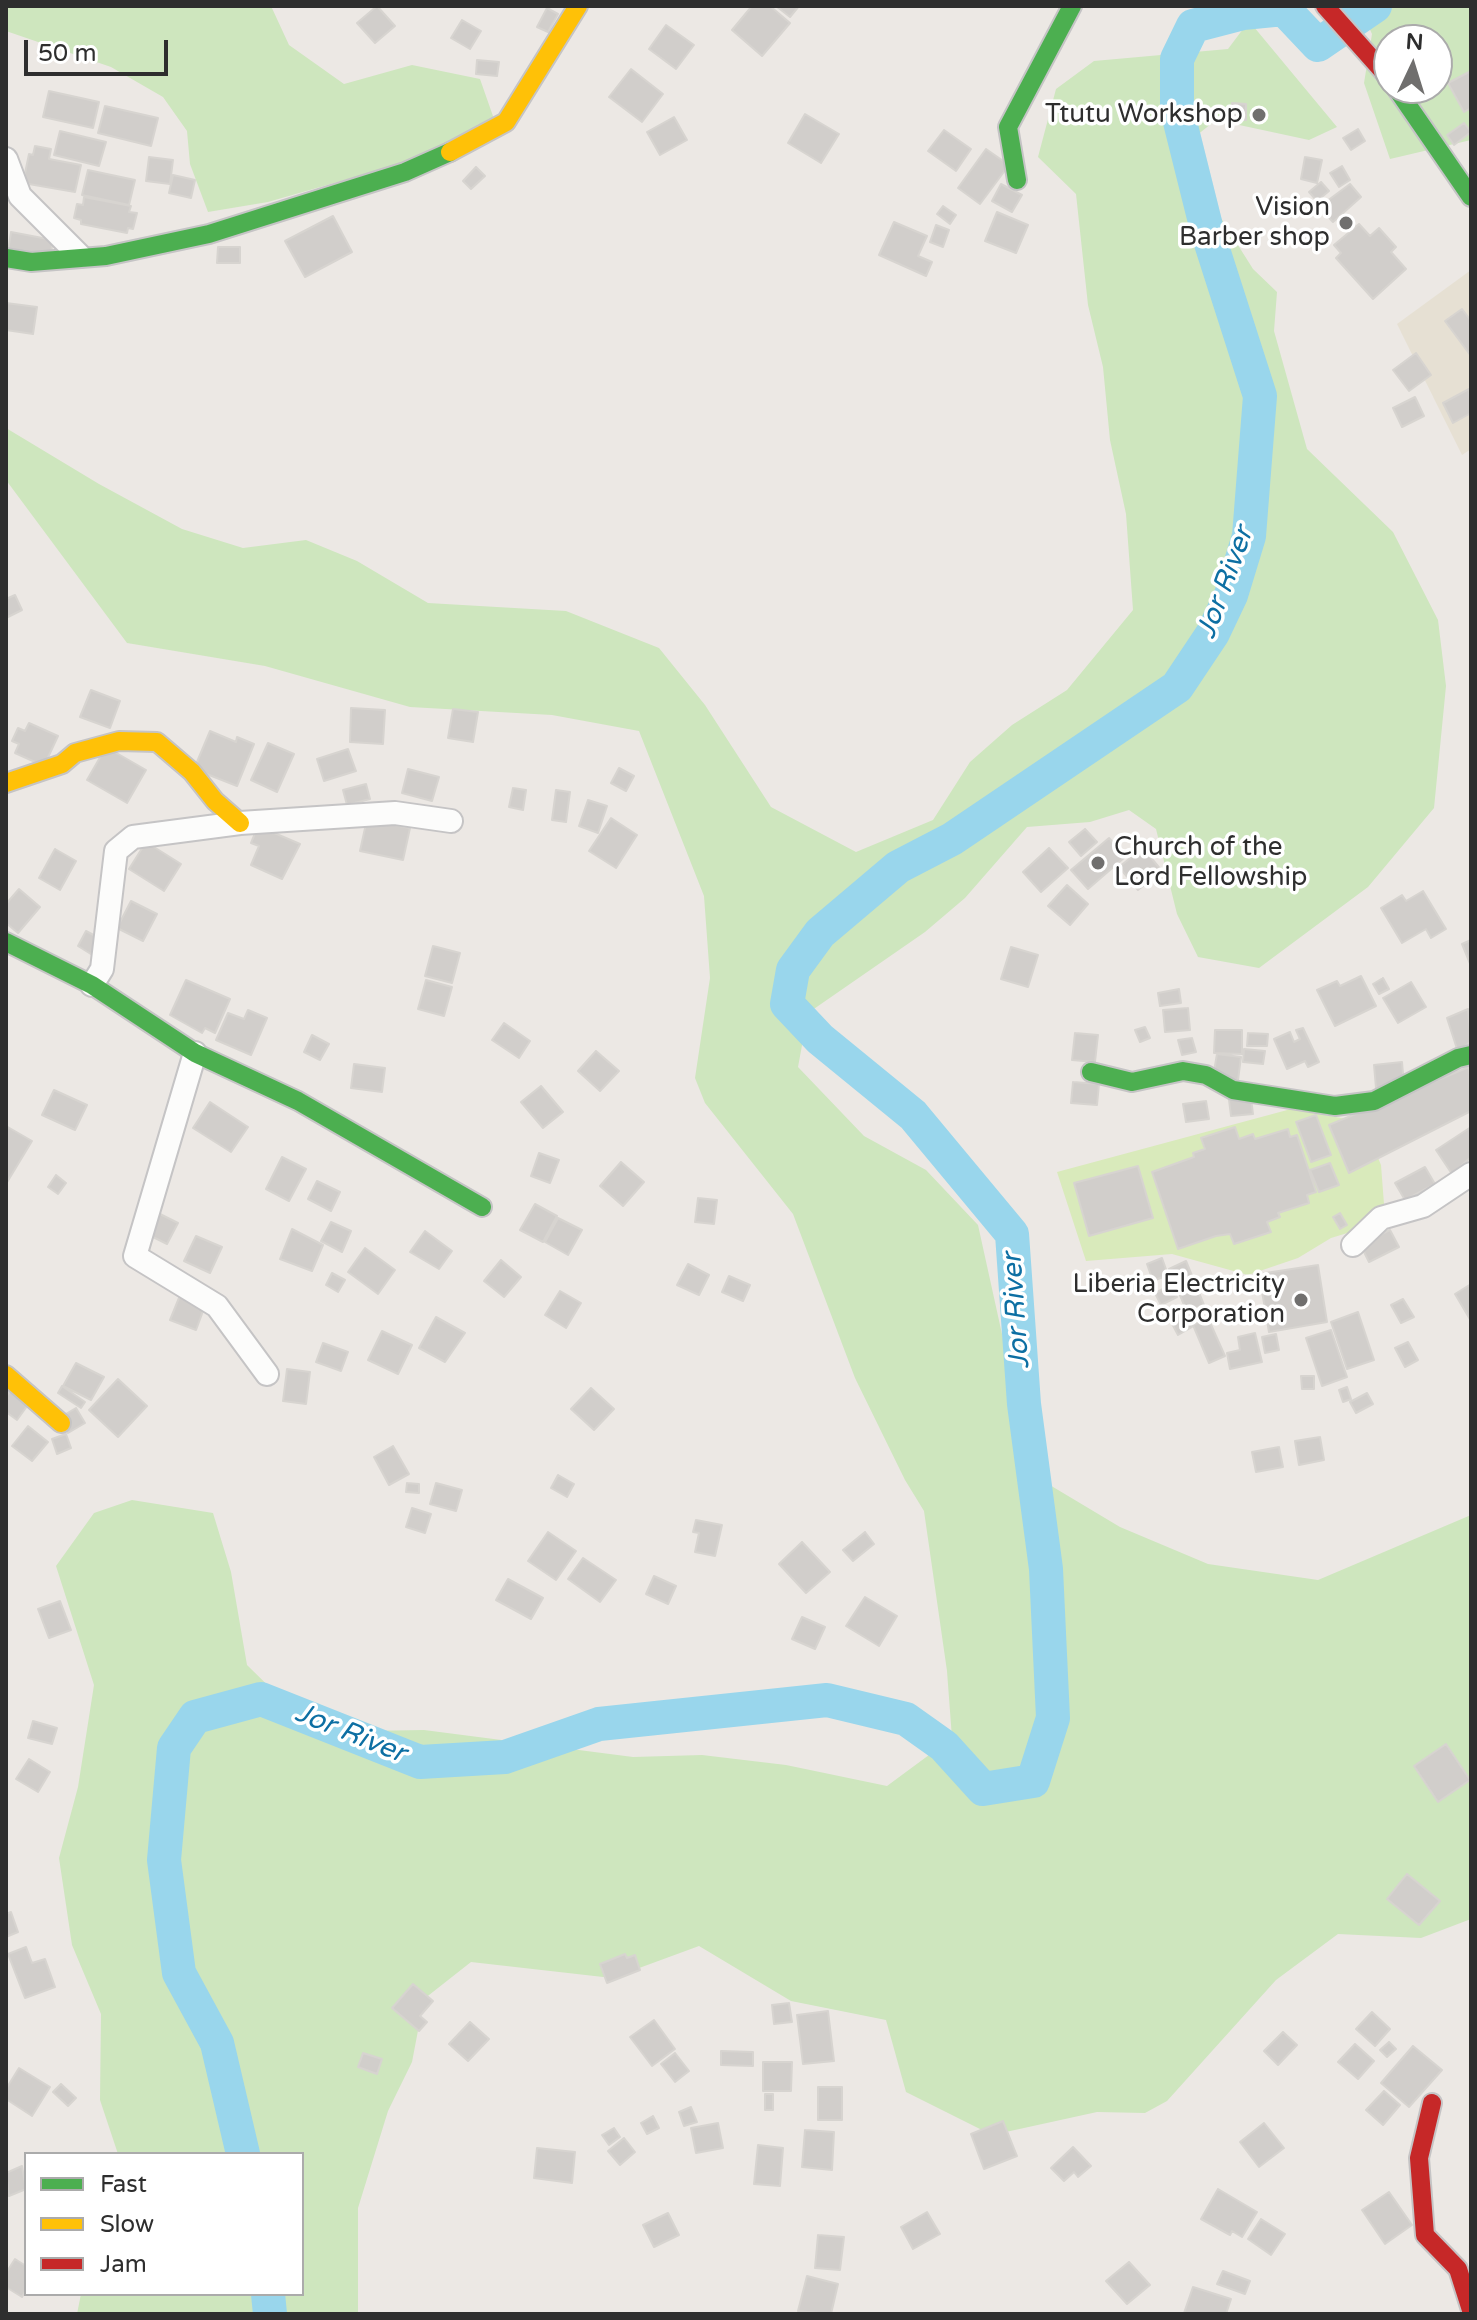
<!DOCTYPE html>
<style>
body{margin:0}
#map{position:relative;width:1477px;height:2320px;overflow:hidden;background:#ece8e4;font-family:"Varela Round",sans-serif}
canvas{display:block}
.frame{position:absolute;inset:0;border:8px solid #2e2e2e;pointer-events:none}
.legend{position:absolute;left:24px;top:2152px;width:280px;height:144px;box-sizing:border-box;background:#fff;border:2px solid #ababab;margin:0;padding:10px 14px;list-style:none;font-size:24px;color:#2e2e2e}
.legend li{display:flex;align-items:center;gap:16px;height:40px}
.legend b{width:40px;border:2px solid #ababab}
.north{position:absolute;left:1373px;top:24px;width:80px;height:80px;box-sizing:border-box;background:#fff;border:2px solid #ababab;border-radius:50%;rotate:4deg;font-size:22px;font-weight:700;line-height:32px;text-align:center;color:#2e2e2e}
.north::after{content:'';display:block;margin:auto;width:28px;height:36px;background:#706f6e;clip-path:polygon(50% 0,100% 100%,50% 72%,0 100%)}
.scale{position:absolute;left:24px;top:40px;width:144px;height:36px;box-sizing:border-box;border:4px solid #2e2e2e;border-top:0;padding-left:10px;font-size:24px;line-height:28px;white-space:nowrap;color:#2e2e2e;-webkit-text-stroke:6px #fff;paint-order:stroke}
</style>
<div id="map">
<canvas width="1477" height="2320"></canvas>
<div class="frame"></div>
<ul class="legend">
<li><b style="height:10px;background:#4caf50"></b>Fast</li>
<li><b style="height:10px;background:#ffc107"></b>Slow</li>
<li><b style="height:10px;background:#c62828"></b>Jam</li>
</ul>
<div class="north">N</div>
<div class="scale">50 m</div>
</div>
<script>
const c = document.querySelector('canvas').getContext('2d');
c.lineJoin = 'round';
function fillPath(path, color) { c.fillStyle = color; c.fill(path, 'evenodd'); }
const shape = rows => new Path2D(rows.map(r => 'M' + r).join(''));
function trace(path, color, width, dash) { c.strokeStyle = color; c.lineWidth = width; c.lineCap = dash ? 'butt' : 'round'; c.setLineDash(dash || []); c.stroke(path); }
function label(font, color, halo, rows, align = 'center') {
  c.font = font + ' "Varela Round",sans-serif'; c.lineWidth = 7; c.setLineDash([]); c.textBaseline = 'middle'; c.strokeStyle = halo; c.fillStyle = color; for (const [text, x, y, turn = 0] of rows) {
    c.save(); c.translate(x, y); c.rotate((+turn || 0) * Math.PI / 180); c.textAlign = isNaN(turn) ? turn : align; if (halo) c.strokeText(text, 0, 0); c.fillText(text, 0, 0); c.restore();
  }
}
fillPath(shape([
 [1471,270,1471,449,1462,455,1397,324]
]), '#e6e0d3');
fillPath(shape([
 [6,6,271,6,289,45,344,84,412,65,480,79,494,119,428,156,268,202,208,212,190,164,187,131,163,97,111,67,6,31],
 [1359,6,1471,6,1471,140,1390,159,1364,83,1372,34],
 [1389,40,1437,40,1437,88,1389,88],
 [1249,21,1337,127,1309,140,1216,120,1182,147,1202,188,1253,269,1277,292,1274,331,1307,449,1393,532,1438,620,1446,686,1434,808,1368,887,1259,968,1198,957,1177,914,1156,829,1129,810,1090,822,1027,827,965,898,925,932,808,1013,798,1067,864,1136,926,1170,978,1225,1033,1475,1120,1527,1208,1564,1318,1580,1471,1515,1471,1919,1421,1938,1338,1934,1276,1980,1167,2101,1145,2113,1097,2112,992,2135,906,2092,886,2020,791,2001,699,1946,612,1978,471,1962,424,1999,412,2062,388,2111,358,2208,358,2314,77,2314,81,2294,302,2294,302,2154,118,2154,100,2100,101,2014,72,1945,59,1858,78,1787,94,1685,56,1566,94,1513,132,1500,213,1513,231,1572,247,1665,296,1713,362,1731,424,1730,633,1757,702,1755,786,1765,887,1786,952,1738,947,1671,924,1511,905,1480,855,1378,793,1214,705,1103,695,1078,710,978,704,896,639,731,552,715,410,707,265,666,127,643,6,480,6,428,99,484,182,529,243,548,306,540,357,561,428,603,566,611,659,648,705,705,771,807,856,852,933,820,970,762,1012,725,1067,690,1133,610,1126,514,1110,440,1103,367,1088,305,1076,194,1038,157,1056,89,1094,61,1228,49]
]), '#cee6be');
fillPath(shape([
 [1291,1109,1363,1122,1381,1165,1384,1204,1367,1227,1331,1238,1298,1258,1248,1275,1172,1254,1086,1261,1057,1172]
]), '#d9eabb');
trace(shape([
 [243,2154,217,2043,179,1973,164,1860,174,1748,195,1717,261,1699,420,1762,505,1757,599,1724,827,1700,906,1719,944,1746,983,1789,1033,1781,1053,1718,1046,1569,1024,1404,1012,1234,913,1115,820,1039,787,1004,793,970,820,933,898,867,952,839,1177,687,1213,633,1231,595,1249,536,1260,396,1208,234,1177,110,1177,59,1193,26,1243,13,1284,9,1318,45,1375,6],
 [268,2294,270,2314]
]), '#99d6ec', 34);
const building = shape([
 [377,6,395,26,375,43,357,23,377,6],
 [752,6,770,6,790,23,762,56,732,30,752,6],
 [776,6,799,6,790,17,776,6],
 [547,8,558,14,548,32,537,27,547,8],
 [462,20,481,31,470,49,451,38,462,20],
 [666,25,694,45,676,69,649,49,666,25],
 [477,60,499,62,497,76,476,74,477,60],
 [631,69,663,94,642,122,609,97,631,69],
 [1471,71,1471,108,1464,112,1448,83,1471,71],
 [49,91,99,102,93,128,43,117,49,91],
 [1232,103,1246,104,1246,120,1231,119,1232,103],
 [105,106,158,118,151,146,98,133,105,106],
 [805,114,839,134,821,163,788,143,805,114],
 [674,117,687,140,660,155,647,132,674,117],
 [1464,123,1471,132,1454,145,1447,135,1464,123],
 [1358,129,1365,141,1351,150,1343,138,1358,129],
 [944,130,971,149,956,171,928,151,944,130],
 [60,131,106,142,99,166,54,155,60,131],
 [35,146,51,149,49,159,81,165,75,192,23,183,29,154,33,155,35,146],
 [986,149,1009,165,980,204,958,188,986,149],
 [149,157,173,160,170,184,146,181,149,157],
 [1305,157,1322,160,1317,183,1301,179,1305,157],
 [1342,166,1350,180,1339,187,1330,173,1342,166],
 [476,167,485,176,471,189,463,181,476,167],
 [88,170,135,180,129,205,82,195,88,170],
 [173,175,195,180,191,198,169,193,173,175],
 [1321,182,1329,191,1317,201,1309,192,1321,182],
 [1001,184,1022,195,1012,212,992,201,1001,184],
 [1350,184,1361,197,1333,222,1319,207,1350,184],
 [84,197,131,206,129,212,137,213,133,229,128,228,127,233,81,224,81,220,74,218,77,204,83,205,84,197],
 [943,206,956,215,950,224,937,214,943,206],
 [997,212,1028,225,1016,253,985,241,997,212],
 [333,216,352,252,305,277,285,241,333,216],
 [894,222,927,236,918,256,932,262,926,276,879,255,894,222],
 [1359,224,1370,236,1379,228,1396,247,1391,252,1406,269,1373,299,1336,258,1341,253,1334,245,1359,224],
 [936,225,949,230,943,247,930,242,936,225],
 [11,232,53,240,50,259,8,252,11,232],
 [1321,233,1326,241,1315,248,1310,241,1321,233],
 [218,247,240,247,240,263,217,263,218,247],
 [6,303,37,307,33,334,6,330,6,303],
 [1462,309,1471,321,1471,356,1445,321,1462,309],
 [1416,353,1431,375,1409,391,1393,370,1416,353],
 [1469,389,1471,413,1453,423,1443,403,1469,389],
 [1415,397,1424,416,1402,427,1393,408,1415,397],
 [15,595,22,610,6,618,6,599,15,595],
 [91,690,120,701,110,728,80,717,91,690],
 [351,708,385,710,383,744,350,742,351,708],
 [453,709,478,712,473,742,448,738,453,709],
 [29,723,58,736,44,766,15,753,19,744,12,741,18,728,25,731,29,723],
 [210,731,236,742,237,737,254,744,237,786,194,769,210,731],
 [268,743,294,754,277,792,251,780,268,743],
 [106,747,146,770,127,803,87,780,106,747],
 [348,749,356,771,324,781,317,759,348,749],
 [619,768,634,776,626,791,611,783,619,768],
 [408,769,439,777,432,801,402,793,408,769],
 [366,784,370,799,347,805,343,790,366,784],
 [513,788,526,790,523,810,509,807,513,788],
 [556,790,570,792,566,822,552,820,556,790],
 [588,800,607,806,598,833,579,826,588,800],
 [611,818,637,835,616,868,589,851,611,818],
 [367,819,397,820,395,825,410,828,403,860,360,851,367,819],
 [258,826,300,844,282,879,251,865,259,846,251,843,258,826],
 [1085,829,1097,842,1081,856,1069,842,1085,829],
 [1109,838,1125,857,1088,889,1071,870,1109,838],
 [146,842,181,864,164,891,129,869,146,842],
 [1049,848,1068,868,1041,892,1023,872,1049,848],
 [1143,848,1162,871,1138,890,1119,867,1143,848],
 [55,849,76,861,60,890,39,878,55,849],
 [1067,885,1088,904,1070,925,1048,906,1067,885],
 [19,889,40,907,18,933,6,923,6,904,19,889],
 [1423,891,1446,929,1431,938,1426,929,1402,943,1381,908,1402,895,1406,901,1423,891],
 [131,901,157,914,143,941,117,928,131,901],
 [86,931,103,940,94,956,78,946,86,931],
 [1471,940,1471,966,1462,944,1471,940],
 [433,946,460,953,452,983,425,976,433,946],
 [1011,947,1038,955,1028,987,1001,979,1011,947],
 [1361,976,1376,1006,1335,1026,1317,990,1337,981,1340,986,1361,976],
 [1383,978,1389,989,1379,994,1373,984,1383,978],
 [186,980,230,999,215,1033,205,1028,202,1033,170,1015,186,980],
 [426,980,452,987,444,1016,418,1009,426,980],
 [1411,982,1426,1007,1398,1023,1383,998,1411,982],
 [1179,989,1181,1003,1160,1006,1158,993,1179,989],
 [1188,1008,1190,1030,1165,1032,1163,1010,1188,1008],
 [1468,1009,1471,1041,1458,1052,1447,1018,1468,1009],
 [248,1010,267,1018,251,1055,216,1040,228,1013,244,1019,248,1010],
 [504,1023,530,1041,519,1058,492,1040,504,1023],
 [1145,1027,1150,1038,1140,1042,1135,1030,1145,1027],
 [1303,1028,1319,1062,1308,1067,1305,1061,1287,1069,1274,1039,1290,1032,1294,1042,1300,1039,1296,1030,1303,1028],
 [1215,1030,1242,1030,1242,1054,1214,1053,1215,1030],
 [1075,1033,1098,1035,1095,1062,1072,1060,1075,1033],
 [1248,1033,1268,1034,1267,1046,1247,1046,1248,1033],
 [312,1035,329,1044,320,1060,304,1052,312,1035],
 [1192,1038,1196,1052,1182,1055,1178,1040,1192,1038],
 [1244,1049,1265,1051,1263,1064,1243,1062,1244,1049],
 [596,1051,619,1071,600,1091,578,1071,596,1051],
 [1217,1054,1241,1057,1238,1080,1213,1077,1217,1054],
 [1402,1062,1404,1085,1376,1088,1374,1065,1402,1062],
 [354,1064,385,1068,382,1092,351,1088,354,1064],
 [1469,1067,1471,1111,1349,1173,1329,1125,1469,1067],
 [1073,1082,1099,1084,1097,1105,1071,1103,1073,1082],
 [541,1086,563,1112,543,1128,521,1102,541,1086],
 [54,1090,87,1105,75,1130,42,1115,54,1090],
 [1251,1098,1253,1114,1231,1116,1229,1100,1251,1098],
 [1206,1101,1209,1119,1186,1122,1183,1104,1206,1101],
 [210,1102,248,1127,231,1152,193,1128,210,1102],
 [1316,1115,1331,1155,1311,1162,1296,1122,1316,1115],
 [6,1126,32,1141,6,1184,6,1126],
 [1235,1127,1239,1139,1253,1134,1255,1139,1288,1129,1290,1137,1297,1135,1316,1192,1307,1195,1309,1203,1278,1213,1280,1217,1267,1222,1271,1232,1234,1244,1230,1234,1216,1236,1178,1249,1152,1172,1194,1157,1193,1153,1205,1149,1201,1138,1235,1127],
 [1471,1127,1471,1157,1452,1174,1436,1150,1471,1127],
 [539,1153,559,1160,550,1183,531,1176,539,1153],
 [282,1157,306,1169,289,1201,266,1189,282,1157],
 [621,1162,644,1182,623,1206,600,1186,621,1162],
 [1330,1163,1339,1185,1319,1192,1310,1170,1330,1163],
 [1138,1166,1153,1218,1089,1236,1074,1183,1138,1166],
 [1425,1167,1435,1184,1405,1200,1395,1183,1425,1167],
 [56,1175,66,1183,58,1194,48,1187,56,1175],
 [317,1181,340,1192,331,1211,308,1199,317,1181],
 [698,1198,717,1200,714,1224,695,1222,698,1198],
 [535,1204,557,1216,543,1242,520,1230,535,1204],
 [156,1212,178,1223,167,1244,145,1233,156,1212],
 [1340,1213,1347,1225,1340,1229,1333,1217,1340,1213],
 [558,1218,582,1230,568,1255,545,1242,558,1218],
 [331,1222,351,1231,342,1252,321,1241,331,1222],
 [292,1229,323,1245,312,1271,280,1259,292,1229],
 [1390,1230,1399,1247,1369,1262,1360,1244,1390,1230],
 [425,1231,452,1251,439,1269,410,1252,425,1231],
 [196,1236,222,1247,210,1273,184,1261,196,1236],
 [365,1248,395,1270,378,1294,348,1272,365,1248],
 [1162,1258,1168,1275,1153,1281,1147,1264,1162,1258],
 [501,1260,521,1277,504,1297,484,1281,501,1260],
 [1186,1261,1204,1305,1187,1312,1169,1269,1186,1261],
 [688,1264,709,1275,699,1295,677,1285,688,1264],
 [1318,1265,1327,1322,1269,1332,1259,1274,1318,1265],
 [332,1273,345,1280,338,1292,326,1285,332,1273],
 [729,1276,750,1285,743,1301,722,1292,729,1276],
 [1471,1284,1471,1321,1455,1294,1471,1284],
 [1171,1285,1177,1297,1161,1305,1155,1293,1171,1285],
 [560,1291,581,1303,566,1328,545,1315,560,1291],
 [181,1293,206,1303,196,1330,170,1320,181,1293],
 [1403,1299,1414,1317,1401,1323,1391,1305,1403,1299],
 [1358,1312,1374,1360,1347,1369,1331,1322,1358,1312],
 [1185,1313,1192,1327,1178,1335,1170,1320,1185,1313],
 [436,1317,465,1333,445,1362,419,1348,436,1317],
 [1208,1318,1225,1356,1209,1363,1193,1325,1208,1318],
 [1331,1330,1347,1377,1322,1386,1306,1338,1331,1330],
 [382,1331,412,1345,398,1374,368,1360,382,1331],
 [1255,1333,1262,1362,1230,1369,1227,1353,1240,1350,1238,1337,1255,1333],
 [1276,1334,1279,1350,1265,1353,1262,1337,1276,1334],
 [1408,1342,1418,1360,1405,1367,1395,1348,1408,1342],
 [323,1343,348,1352,341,1371,316,1362,323,1343],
 [76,1363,104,1377,91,1400,63,1386,76,1363],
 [287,1369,310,1372,306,1404,283,1401,287,1369],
 [1301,1376,1314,1376,1314,1389,1302,1389,1301,1376],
 [118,1379,147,1406,118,1437,89,1410,118,1379],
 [62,1386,85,1402,81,1408,58,1393,62,1386],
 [1347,1387,1351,1399,1343,1402,1339,1390,1347,1387],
 [591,1388,614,1409,594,1430,571,1409,591,1388],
 [11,1390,30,1402,17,1420,6,1412,6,1397,11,1390],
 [1367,1393,1373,1404,1356,1413,1350,1402,1367,1393],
 [76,1408,85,1423,68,1433,59,1418,76,1408],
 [28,1426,48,1442,32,1461,12,1446,28,1426],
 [66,1434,71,1448,57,1454,52,1439,66,1434],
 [1320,1437,1324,1460,1299,1465,1295,1441,1320,1437],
 [393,1446,409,1474,389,1485,374,1457,393,1446],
 [1279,1447,1283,1467,1256,1472,1252,1452,1279,1447],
 [558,1475,574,1484,567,1497,551,1488,558,1475],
 [407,1483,419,1484,419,1493,406,1492,407,1483],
 [436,1483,462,1490,456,1511,430,1504,436,1483],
 [412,1508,431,1514,425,1533,406,1527,412,1508],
 [696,1520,722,1525,715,1556,695,1552,699,1533,693,1532,696,1520],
 [548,1532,576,1551,556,1580,528,1561,548,1532],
 [865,1532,874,1544,853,1561,843,1550,865,1532],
 [802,1542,830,1572,806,1593,779,1564,802,1542],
 [583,1558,616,1580,600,1602,568,1579,583,1558],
 [654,1576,676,1586,668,1604,646,1594,654,1576],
 [508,1579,543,1598,531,1619,496,1600,508,1579],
 [865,1597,897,1616,879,1646,846,1626,865,1597],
 [60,1601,71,1630,49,1638,38,1609,60,1601],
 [802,1617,825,1627,815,1649,792,1639,802,1617],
 [33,1721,57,1728,52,1744,28,1738,33,1721],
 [1446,1744,1470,1780,1438,1802,1414,1766,1446,1744],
 [29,1759,50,1772,38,1792,16,1779,29,1759],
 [1407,1874,1440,1901,1419,1925,1387,1899,1407,1874],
 [11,1912,18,1932,6,1937,6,1914,11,1912],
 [26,1947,32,1963,45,1959,55,1987,25,1998,8,1954,26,1947],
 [625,1954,627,1958,635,1955,640,1970,607,1983,600,1964,625,1954],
 [413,1984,433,2001,420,2016,427,2022,419,2031,392,2008,413,1984],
 [789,2003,792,2022,774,2024,772,2005,789,2003],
 [828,2011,834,2061,803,2064,797,2015,828,2011],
 [1372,2012,1390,2029,1375,2046,1356,2029,1372,2012],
 [654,2020,675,2049,652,2066,630,2037,654,2020],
 [470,2022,489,2039,468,2061,449,2044,470,2022],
 [1283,2032,1297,2045,1278,2065,1264,2051,1283,2032],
 [1389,2042,1396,2049,1387,2057,1380,2050,1389,2042],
 [1355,2044,1374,2061,1358,2079,1338,2062,1355,2044],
 [1413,2046,1442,2070,1409,2107,1381,2083,1413,2046],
 [721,2051,753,2052,753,2066,721,2065,721,2051],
 [363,2053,382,2059,377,2074,358,2067,363,2053],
 [675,2053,689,2071,675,2082,661,2064,675,2053],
 [763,2062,792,2062,791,2091,763,2091,763,2062],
 [19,2068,50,2087,32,2116,6,2099,6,2089,19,2068],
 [61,2084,76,2098,68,2106,53,2092,61,2084],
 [818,2087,842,2087,842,2120,818,2120,818,2087],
 [1384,2091,1400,2105,1383,2125,1366,2110,1384,2091],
 [765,2094,773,2094,773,2110,765,2110,765,2094],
 [691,2107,697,2122,684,2126,679,2112,691,2107],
 [653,2116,659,2128,647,2134,641,2123,653,2116],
 [1003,2121,1017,2156,984,2169,971,2134,1003,2121],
 [718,2123,723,2148,696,2153,691,2128,718,2123],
 [1264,2123,1284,2148,1259,2167,1240,2142,1264,2123],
 [614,2128,620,2137,609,2145,602,2135,614,2128],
 [805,2130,834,2132,832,2170,802,2167,805,2130],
 [624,2138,635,2152,620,2165,608,2151,624,2138],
 [758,2145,783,2148,780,2186,754,2184,758,2145],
 [1073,2147,1091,2166,1078,2177,1074,2172,1064,2181,1051,2168,1073,2147],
 [537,2148,575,2152,572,2183,534,2178,537,2148],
 [22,2166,26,2189,9,2196,6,2173,22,2166],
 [1218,2189,1257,2212,1242,2237,1232,2231,1230,2235,1201,2219,1218,2189],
 [1389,2192,1412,2225,1385,2244,1362,2210,1389,2192],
 [927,2212,940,2234,913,2249,901,2227,927,2212],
 [668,2213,679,2235,654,2247,643,2225,668,2213],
 [1261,2219,1285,2234,1271,2255,1248,2239,1261,2219],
 [818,2235,844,2237,840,2270,815,2268,818,2235],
 [15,2259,26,2266,26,2290,22,2297,6,2287,6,2273,15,2259],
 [1129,2262,1150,2285,1127,2304,1106,2281,1129,2262],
 [1223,2271,1250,2281,1245,2294,1217,2284,1223,2271],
 [807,2276,838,2284,831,2314,798,2311,807,2276],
 [1193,2287,1231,2299,1226,2314,1184,2313,1193,2287]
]);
fillPath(building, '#d1cecb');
trace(building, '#d7d4d0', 2);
const street = shape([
 [6,159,20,196,80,256],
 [92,985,102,969,116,851,133,837,240,823,395,813,451,821],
 [195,1053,135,1256,217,1306,267,1374],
 [1353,1245,1381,1218,1423,1206,1471,1174]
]);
const fast = shape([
 [1396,88,1471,197],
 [1017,180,1008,127,1072,6],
 [6,258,31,262,106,256,209,234,405,172,450,152],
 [6,942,92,985,195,1053,298,1101,482,1207],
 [1091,1072,1132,1082,1183,1071,1206,1075,1233,1090,1335,1106,1374,1101,1458,1058,1471,1055]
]);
const slow = shape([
 [450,152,506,122,578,6],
 [6,783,62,764,75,753,119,741,157,742,192,772,215,801,240,823],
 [6,1375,61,1423]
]);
const jam = shape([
 [1325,6,1389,78],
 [1432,2103,1419,2158,1425,2235,1458,2269,1471,2310]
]);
trace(street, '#c5c4c5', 26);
trace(fast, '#c5c4c5', 22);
trace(slow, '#c5c4c5', 22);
trace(jam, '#c5c4c5', 22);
trace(street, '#fcfcfb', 22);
trace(fast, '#4caf50', 18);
trace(slow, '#ffc107', 18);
trace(jam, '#c62828', 18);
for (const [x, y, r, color] of [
 [1259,115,8,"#706f6e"],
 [1346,223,8,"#706f6e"],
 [1098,863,8,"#706f6e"],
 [1301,1300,8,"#706f6e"]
]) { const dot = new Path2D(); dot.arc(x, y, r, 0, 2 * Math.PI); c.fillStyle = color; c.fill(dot); trace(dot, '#fff', 3); }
label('26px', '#2e2e2e', '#fff', [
 ["Ttutu Workshop",1243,115],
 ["Vision",1330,208],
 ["Barber shop",1330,238],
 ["Church of the",1114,848,"left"],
 ["Lord Fellowship",1114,878,"left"],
 ["Liberia Electricity",1285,1285],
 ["Corporation",1285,1315]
], 'right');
label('italic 28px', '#0d6fa3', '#fff', [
 ["Jor River",1226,583,-70],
 ["Jor River",1017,1311,-94],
 ["Jor River",350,1734,22]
]);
</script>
